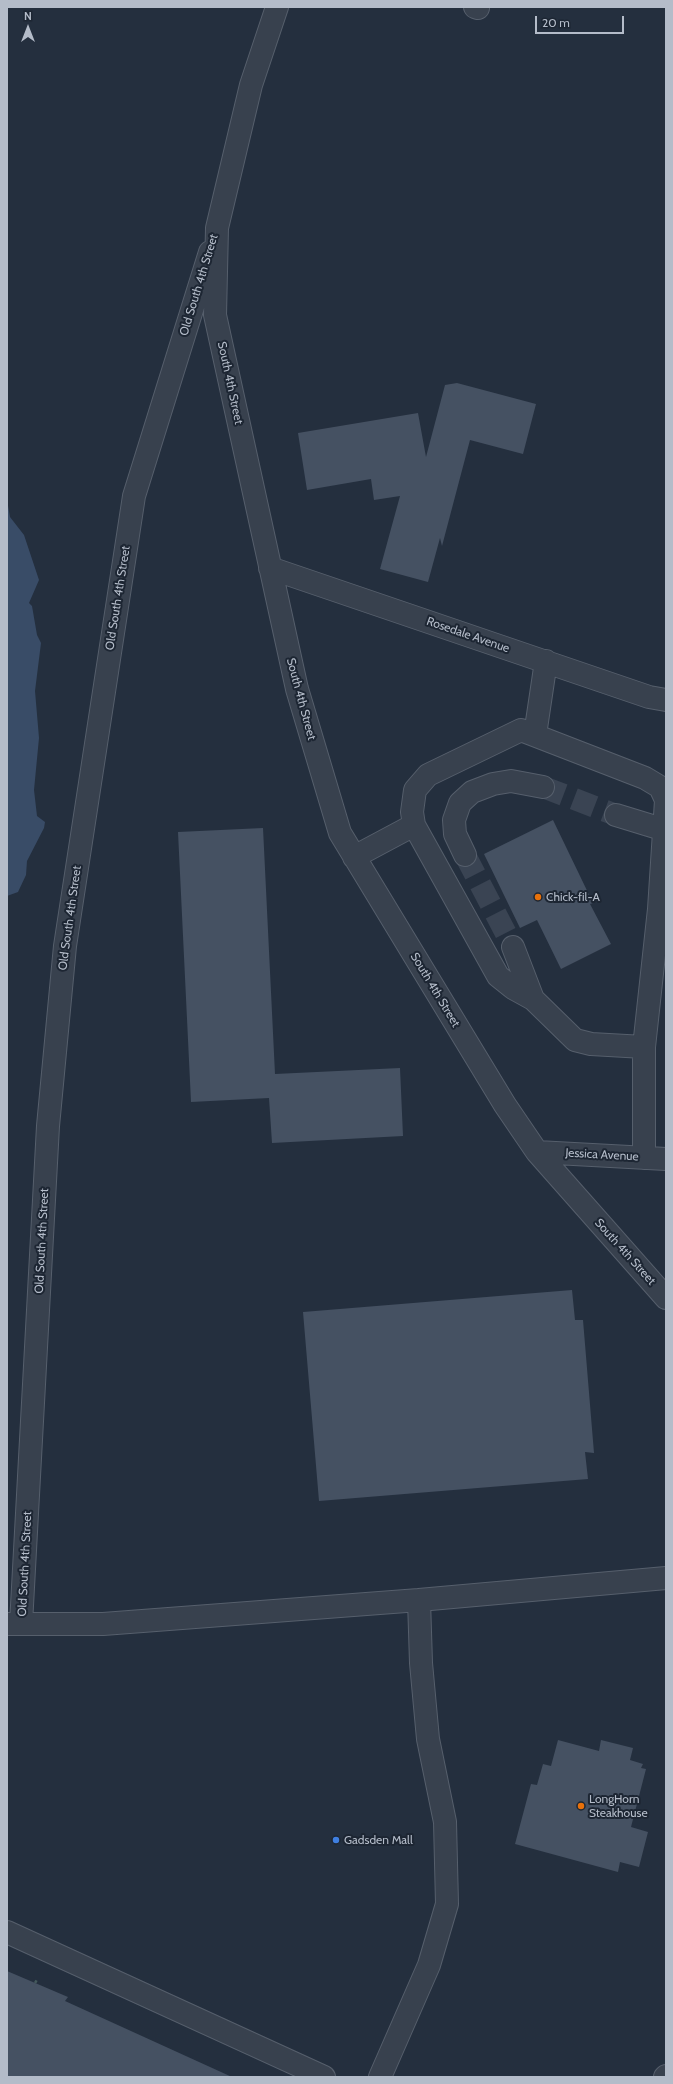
<!DOCTYPE html>
<style>
body{margin:0}
#map{position:relative;width:673px;height:2084px;overflow:hidden;background:#242f3e;font-family:Cabin,sans-serif}
canvas{display:block}
.frame{position:absolute;inset:0;border:8px solid #b4bcc9;pointer-events:none}
.north{position:absolute;left:8px;top:8px;width:40px;height:40px;-webkit-text-stroke:3px #1d2633;paint-order:stroke;rotate:0deg;font-size:11px;font-weight:700;line-height:16px;text-align:center;color:#b4bcc9}
.north::after{content:'';display:block;margin:auto;width:14px;height:18px;background:#b4bcc9;clip-path:polygon(50% 0,100% 100%,50% 72%,0 100%)}
.scale{position:absolute;left:535px;top:16px;width:89px;height:18px;box-sizing:border-box;border:2px solid #b4bcc9;border-top:0;padding-left:5px;font-size:12px;line-height:14px;white-space:nowrap;color:#b4bcc9;-webkit-text-stroke:3px #1d2633;paint-order:stroke}
</style>
<div id="map">
<canvas width="673" height="2084"></canvas>
<div class="frame"></div>
<div class="north">N</div>
<div class="scale">20 m</div>
</div>
<script>
const c = document.querySelector('canvas').getContext('2d');
c.lineJoin = 'round';
function fillPath(path, color) { c.fillStyle = color; c.fill(path, 'evenodd'); }
const shape = rows => new Path2D(rows.map(r => 'M' + r).join(''));
function trace(path, color, width, dash) { c.strokeStyle = color; c.lineWidth = width; c.lineCap = dash ? 'butt' : 'round'; c.setLineDash(dash || []); c.stroke(path); }
function label(font, color, halo, rows, align = 'center') {
  c.font = font + ' Cabin,sans-serif'; c.lineWidth = 4; c.setLineDash([]); c.textBaseline = 'middle'; c.strokeStyle = halo; c.fillStyle = color; for (const [text, x, y, turn = 0] of rows) {
    c.save(); c.translate(x, y); c.rotate((+turn || 0) * Math.PI / 180); c.textAlign = isNaN(turn) ? turn : align; if (halo) c.strokeText(text, 0, 0); c.fillText(text, 0, 0); c.restore();
  }
}
fillPath(shape([
 [7,500,10,517,24,535,39,580,29,603,32,606,37,635,41,643,35,691,39,738,34,790,37,816,45,822,44,828,27,861,26,875,18,892,7,896]
]), '#394c67');
fillPath(shape([
 [457,383,536,404,523,454,470,440,442,546,440,538,428,582,380,569,400,496,374,500,371,479,307,490,298,433,418,413,426,457,445,385],
 [553,820,593,903,590,904,611,944,561,969,537,920,520,928,484,854],
 [263,828,275,1074,400,1068,403,1136,272,1143,269,1098,191,1102,178,832],
 [572,1290,575,1320,583,1320,594,1453,585,1452,588,1479,319,1501,303,1312],
 [558,1740,599,1751,601,1740,633,1748,630,1760,643,1764,641,1768,646,1769,631,1827,648,1832,639,1867,620,1862,618,1872,515,1844,531,1784,537,1785,543,1764,551,1766],
 [7,1971,68,1997,65,2001,232,2077,7,2077]
]), '#455162');
trace(shape([
 [543,787,616,815],
 [465,855,513,947]
]), '#3a4453', 22, [22, 11]);
const minor = shape([
 [277,7,251,85,217,228,215,315,297,689,340,833,505,1105,537,1152,666,1298],
 [475,7,478,8],
 [270,568,649,697,666,700],
 [535,735,546,661],
 [616,815,665,830],
 [465,855,455,834,454,820,460,803,472,792,493,784,511,781,543,787],
 [354,857,414,825],
 [513,947,533,999],
 [537,1152,666,1159],
 [644,1158,644,1047,659,909,665,816,666,800,660,787,645,778,521,730,428,775,415,790,412,812,414,825,498,976,513,988,533,999,575,1040,591,1044,644,1047],
 [419,1600,666,1578],
 [7,1624,103,1624,419,1600,421,1663,428,1739,445,1822,447,1904,429,1965,380,2077],
 [21,1624,48,1126,65,946,134,496,210,252],
 [7,1932,324,2077],
 [665,2077,666,2076]
]);
trace(minor, '#565f6c', 24);
trace(shape([
 [35,1983,38,1978]
]), '#44595c', 2.5, [3, 3]);
trace(minor, '#38414e', 22);
for (const [x, y, r, color] of [
 [538,897,4,"#e8710a"],
 [581,1806,4,"#e8710a"],
 [336,1840,4,"#3f7fe0"]
]) { const dot = new Path2D(); dot.arc(x, y, r, 0, 2 * Math.PI); c.fillStyle = color; c.fill(dot); trace(dot, '#1d2633', 1.5); }
label('12px', '#b4bcc9', '#1d2633', [
 ["Old South 4th Street",199,285,-73],
 ["South 4th Street",230,383,78],
 ["Old South 4th Street",118,598,-81],
 ["Rosedale Avenue",468,635,19],
 ["South 4th Street",301,699,75],
 ["Old South 4th Street",70,918,-82],
 ["South 4th Street",435,990,59],
 ["Jessica Avenue",602,1155,3],
 ["Old South 4th Street",42,1241,-87],
 ["South 4th Street",625,1252,48],
 ["Old South 4th Street",25,1564,-87]
]);
label('12px', '#b4bcc9', '#1d2633', [
 ["Chick-fil-A",546,897],
 ["LongHorn",589,1799],
 ["Steakhouse",589,1813],
 ["Gadsden Mall",344,1840]
], 'left');
</script>
